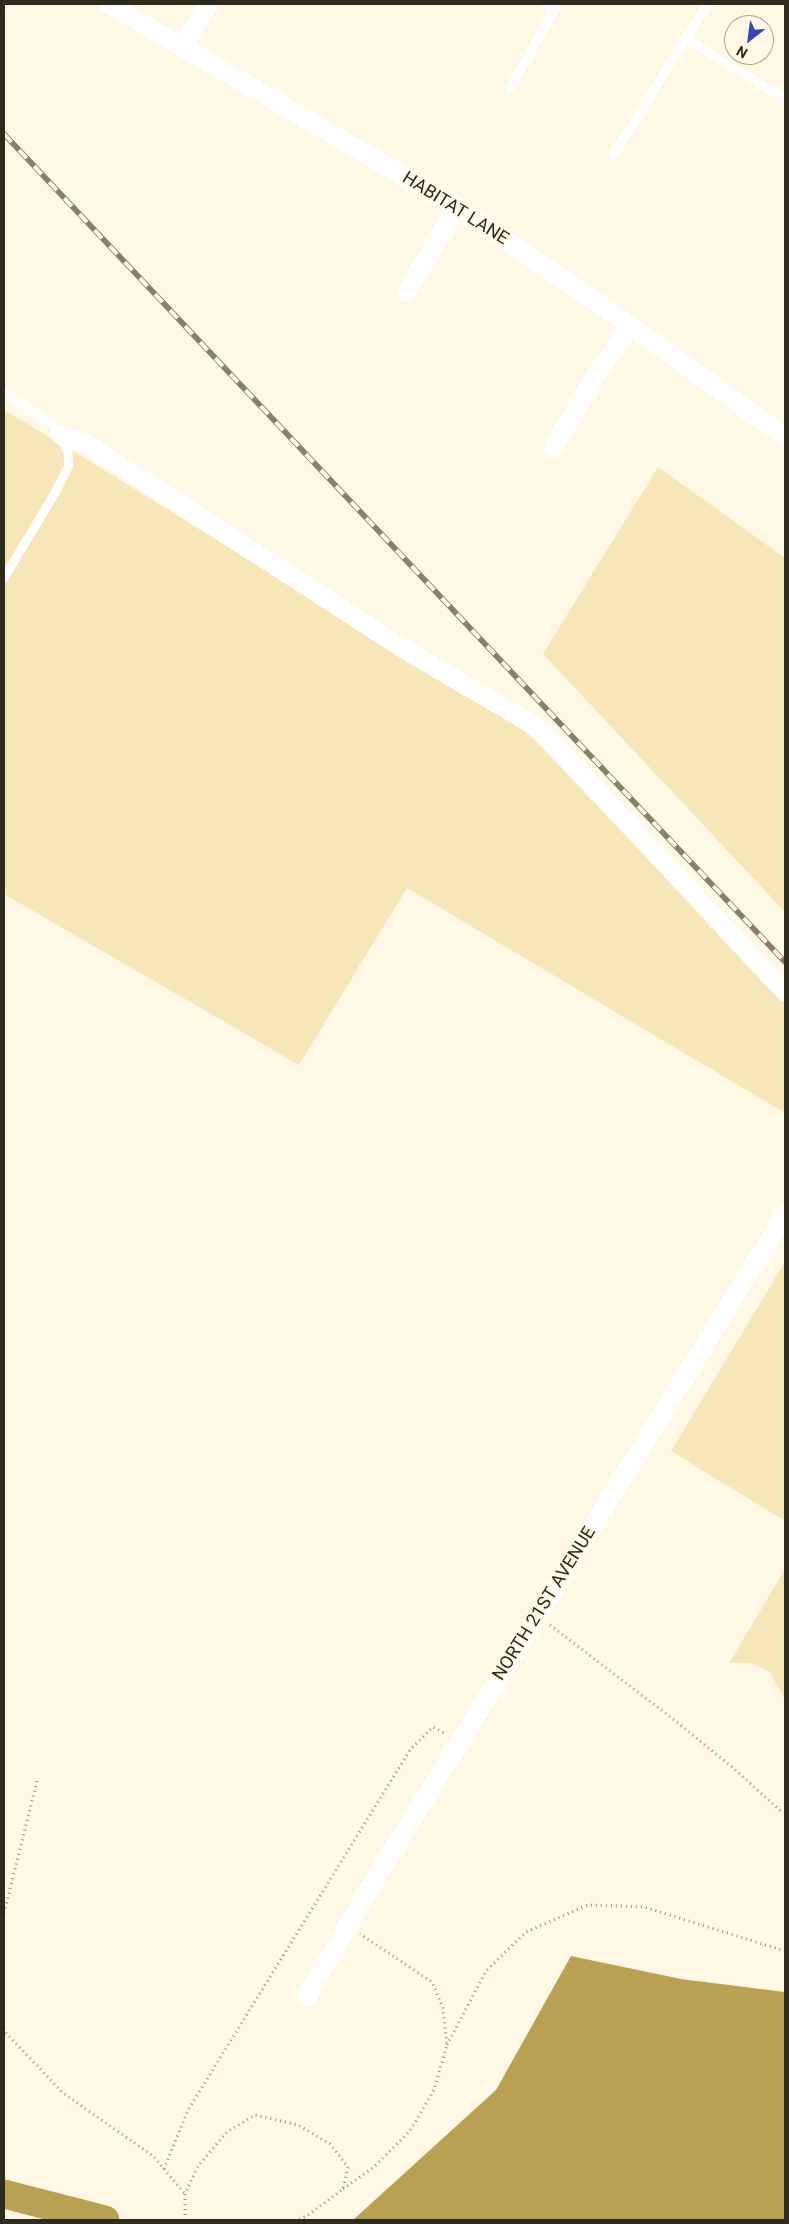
<!DOCTYPE html>
<style>
body{margin:0}
#map{position:relative;width:789px;height:2224px;overflow:hidden;background:#fff8e4;font-family:Roboto,sans-serif}
canvas{display:block}
.frame{position:absolute;inset:0;border:5px solid #2e2a1d;pointer-events:none}
.north{position:absolute;left:724px;top:15px;width:50px;height:50px;box-sizing:border-box;background:#fff8e4;border:1px solid #aba694;border-radius:50%;rotate:210deg;font-size:14px;font-weight:700;line-height:20px;text-align:center;color:#2e2a1d}
.north::after{content:'';display:block;margin:auto;width:18px;height:22px;background:#3445b7;clip-path:polygon(50% 0,100% 100%,50% 72%,0 100%)}
</style>
<div id="map">
<canvas width="789" height="2224"></canvas>
<div class="frame"></div>
<div class="north">N</div>
</div>
<script>
const c = document.querySelector('canvas').getContext('2d');
c.lineJoin = 'round';
function fillPath(path, color) { c.fillStyle = color; c.fill(path, 'evenodd'); }
const shape = rows => new Path2D(rows.map(r => 'M' + r).join(''));
function trace(path, color, width, dash) { c.strokeStyle = color; c.lineWidth = width; c.lineCap = dash ? 'butt' : 'round'; c.setLineDash(dash || []); c.stroke(path); }
function label(font, color, halo, rows, align = 'center') {
  c.font = font + ' Roboto,sans-serif'; c.lineWidth = 4.5; c.setLineDash([]); c.textBaseline = 'middle'; c.strokeStyle = halo; c.fillStyle = color; for (const [text, x, y, turn = 0] of rows) {
    c.save(); c.translate(x, y); c.rotate((+turn || 0) * Math.PI / 180); c.textAlign = isNaN(turn) ? turn : align; if (halo) c.strokeText(text, 0, 0); c.fillText(text, 0, 0); c.restore();
  }
}
fillPath(shape([
 [4,410,91,462,529,734,785,1003,785,1113,407,888,299,1065,4,894],
 [658,467,785,558,785,912,543,654],
 [785,1262,785,1521,671,1451],
 [785,1569,785,1700,770,1672,750,1663,729,1663]
]), '#f7e6b7');
fillPath(shape([
 [571,1956,681,1979,785,1992,785,2220,353,2220,496,2090]
]), '#baa052');
trace(shape([
 [4,2194,105,2220]
]), '#baa052', 29);
trace(shape([
 [550,1625,673,1719,732,1767,783,1813],
 [4,1913,37,1781],
 [4,2028,6,2033,63,2093,153,2156,185,2194],
 [447,2045,486,1971,526,1932,588,1905,644,1907,785,1951],
 [164,2169,188,2110,410,1750,433,1727,446,1734],
 [343,2189,374,2167,410,2131,434,2090,447,2045,443,2008,432,1982,360,1934],
 [185,2220,185,2194,198,2166,227,2132,255,2115,298,2125,330,2144,348,2167,343,2189,307,2216,297,2220]
]), '#979281', 3, [1, 4]);
trace(shape([
 [545,4,555,9],
 [686,39,785,99],
 [510,88,558,4],
 [614,155,707,4],
 [4,392,52,424,60,435,68,453,69,465,55,493,4,578]
]), '#fff', 9);
trace(shape([
 [109,4,457,207,631,326,785,437],
 [183,47,208,4],
 [407,292,457,207],
 [60,435,87,444,407,651,532,724,548,738,785,992],
 [554,447,598,372,631,326],
 [307,1996,382,1868,785,1215]
]), '#fff', 19);
const rail = shape([
 [4,134,785,962]
]);
trace(rail, '#858070', 5.5);
trace(rail, '#fff8e4', 4, [11]);
label('18px', '#2e2a1d', '#fff8e4', [
 ["HABITAT LANE",455,209,32],
 ["NORTH 21ST AVENUE",545,1604,-58]
]);
</script>
